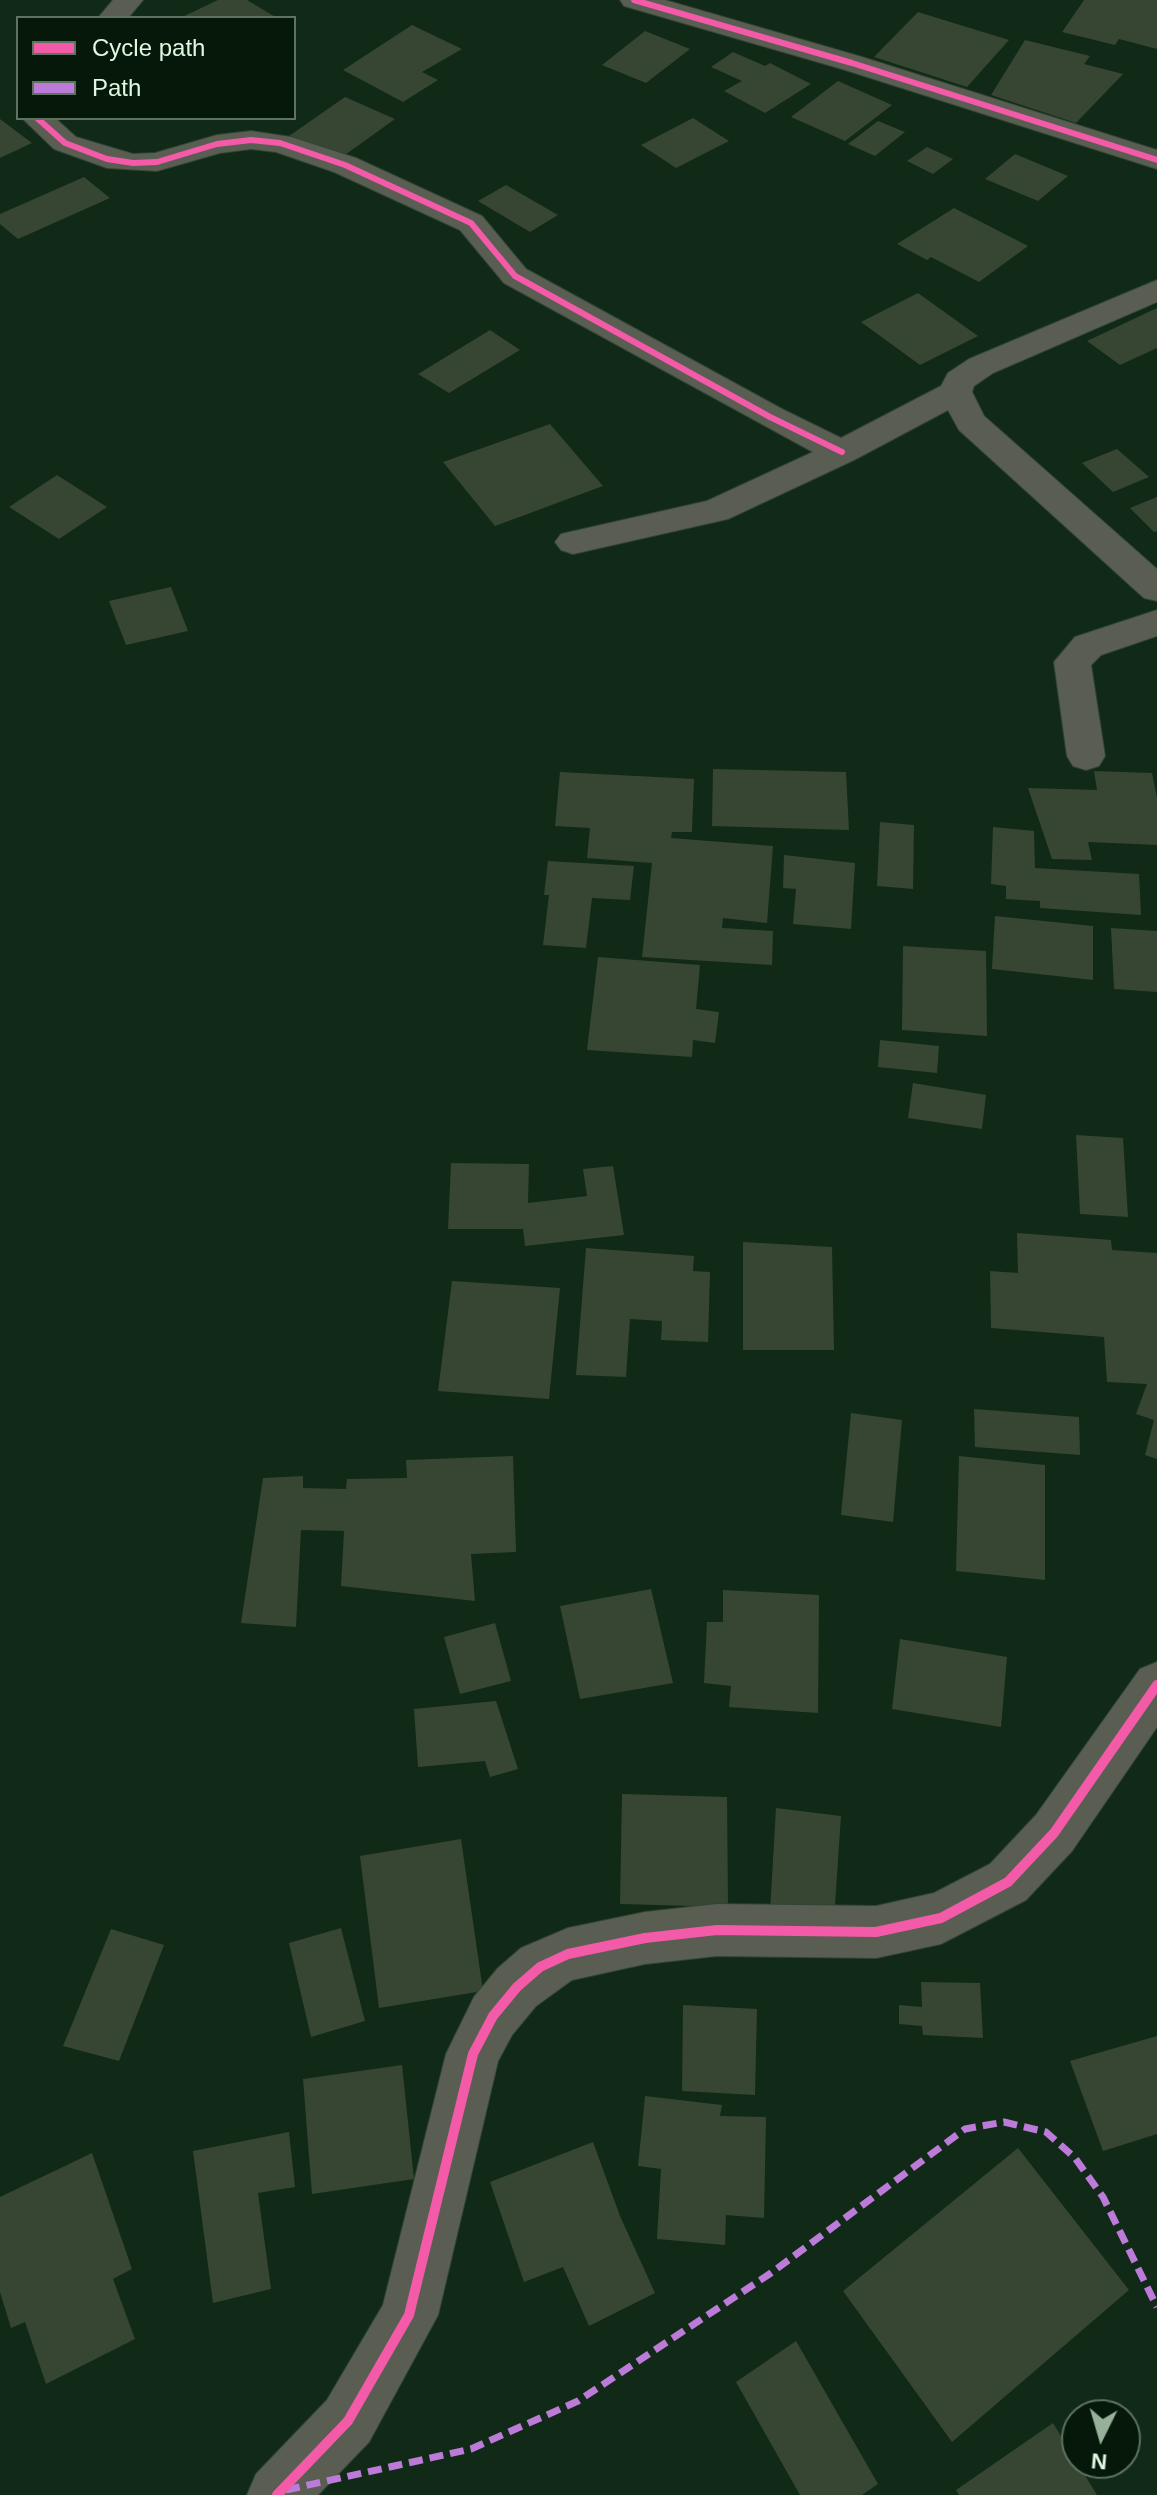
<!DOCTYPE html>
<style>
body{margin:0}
#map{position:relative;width:1157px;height:2495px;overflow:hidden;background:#102a17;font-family:Arial,sans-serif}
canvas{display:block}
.legend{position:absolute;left:16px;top:16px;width:280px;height:104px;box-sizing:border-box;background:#061809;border:2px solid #5d725f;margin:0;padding:10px 14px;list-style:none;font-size:24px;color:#dff8e1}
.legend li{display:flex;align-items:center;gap:16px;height:40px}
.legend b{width:40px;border:2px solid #5d725f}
.north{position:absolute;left:1061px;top:2399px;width:80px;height:80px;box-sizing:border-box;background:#061809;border:2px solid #5d725f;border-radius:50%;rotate:185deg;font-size:22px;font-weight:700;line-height:32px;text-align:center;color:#dff8e1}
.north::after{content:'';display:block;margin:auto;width:28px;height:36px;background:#97b09a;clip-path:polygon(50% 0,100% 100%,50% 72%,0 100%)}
</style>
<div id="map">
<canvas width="1157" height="2495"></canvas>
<ul class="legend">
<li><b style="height:10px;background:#f35aa7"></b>Cycle path</li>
<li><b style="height:10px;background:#bd7bd9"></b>Path</li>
</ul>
<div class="north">N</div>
</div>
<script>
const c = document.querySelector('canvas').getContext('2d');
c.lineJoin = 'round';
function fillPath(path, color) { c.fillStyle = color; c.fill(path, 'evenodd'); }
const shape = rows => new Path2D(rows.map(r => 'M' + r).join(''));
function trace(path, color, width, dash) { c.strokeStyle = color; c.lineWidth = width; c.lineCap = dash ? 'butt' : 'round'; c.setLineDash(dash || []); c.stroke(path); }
fillPath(shape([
 [218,0,247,0,277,18,180,18],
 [1084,0,1157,0,1157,49,1119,39,1115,45,1062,32],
 [918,12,1009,40,967,87,874,57],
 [412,25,462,49,422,72,438,80,403,102,343,70],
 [645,31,690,49,646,83,602,65],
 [1025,40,1090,56,1084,64,1123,74,1076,123,991,95],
 [733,52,765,66,770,63,811,84,765,113,724,91,742,81,711,67],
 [838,81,892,105,845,141,791,117],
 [345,97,395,119,338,160,289,136],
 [693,118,729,141,676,168,641,145],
 [0,119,32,143,0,158],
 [878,121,905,132,875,156,848,144],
 [927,147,953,159,933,174,907,161],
 [1015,154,1068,176,1038,201,985,179],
 [84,177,110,198,18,239,0,224,0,214],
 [506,185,558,215,530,232,478,201],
 [954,208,1028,246,979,282,931,257,927,260,897,244],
 [918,293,978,336,920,365,861,322],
 [1157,308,1157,348,1120,365,1087,341],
 [490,330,520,350,449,393,418,374],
 [550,424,603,486,495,526,443,462],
 [1117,449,1149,477,1113,492,1082,463],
 [57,475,107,507,59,539,9,507],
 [1157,497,1157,531,1154,532,1130,508],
 [171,587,188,631,126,645,109,601],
 [713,769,846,772,849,830,712,826],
 [1094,771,1152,773,1157,798,1157,845,1088,842,1092,860,1052,859,1028,788,1097,790],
 [560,772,694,779,692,832,672,832,671,838,773,846,767,923,723,918,722,928,773,931,772,965,642,957,652,863,587,858,590,828,555,826],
 [880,822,914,825,913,889,877,886],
 [993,827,1034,831,1035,868,1139,874,1141,915,1040,908,1040,901,1006,899,1006,886,991,884],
 [784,855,855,863,851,929,793,924,796,889,783,888],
 [548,861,634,866,630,900,592,898,586,948,543,945,549,895,544,895],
 [995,916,1093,926,1093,980,992,969],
 [1111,928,1157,931,1157,992,1114,989],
 [903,946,986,951,987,1036,902,1030],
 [598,957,700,965,696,1009,719,1012,715,1043,693,1040,692,1057,587,1050],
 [880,1040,939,1046,937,1073,878,1067],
 [913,1083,986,1095,982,1129,908,1118],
 [1076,1135,1123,1138,1128,1217,1080,1214],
 [451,1163,529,1164,528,1203,587,1196,583,1169,613,1166,624,1235,525,1246,523,1229,448,1229],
 [1017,1233,1111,1240,1112,1250,1157,1253,1157,1459,1145,1455,1154,1420,1136,1414,1147,1384,1107,1382,1104,1337,991,1328,990,1271,1018,1273],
 [743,1242,832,1247,834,1350,743,1350],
 [586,1248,694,1256,693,1271,710,1272,708,1342,661,1340,662,1321,630,1319,626,1377,576,1375],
 [452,1281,560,1288,549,1399,438,1391],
 [974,1409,1079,1417,1080,1455,975,1447],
 [851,1413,902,1420,893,1522,841,1515],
 [513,1456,516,1552,471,1554,475,1601,341,1586,344,1531,301,1530,296,1627,241,1623,263,1478,303,1476,303,1488,346,1489,347,1479,407,1478,406,1460],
 [959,1456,1045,1465,1045,1580,956,1571],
 [651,1589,673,1683,580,1699,560,1606],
 [723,1590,819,1595,818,1713,729,1707,731,1686,704,1683,707,1622,723,1622],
 [495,1623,511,1681,460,1694,444,1637],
 [900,1639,1007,1657,1001,1727,892,1709],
 [496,1701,518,1769,490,1777,485,1761,418,1767,414,1709],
 [622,1794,727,1797,728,1907,620,1904],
 [776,1808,841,1816,834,1920,770,1912],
 [461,1839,483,1991,379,2008,360,1856],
 [341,1928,365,2021,311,2037,289,1943],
 [111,1929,164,1945,119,2061,63,2046],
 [921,1982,980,1983,983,2038,923,2035,922,2026,899,2024,899,2005,922,2007],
 [683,2005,757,2009,755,2095,682,2091],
 [1157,2036,1157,2134,1103,2151,1070,2061],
 [402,2065,414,2179,312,2194,303,2079],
 [645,2096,722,2105,720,2116,766,2117,764,2218,726,2215,725,2245,657,2239,661,2169,638,2166],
 [289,2132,295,2187,258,2193,271,2289,213,2303,193,2151],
 [593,2142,620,2216,655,2293,589,2326,563,2267,524,2282,490,2182],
 [1018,2148,1129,2290,952,2442,843,2291],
 [92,2153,132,2269,113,2279,135,2339,46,2384,25,2322,11,2328,0,2292,0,2197],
 [796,2341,878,2484,862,2495,800,2495,736,2382],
 [1053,2423,1097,2495,959,2495,956,2490]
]), '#364632');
const minor = shape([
 [113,0,143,0,128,18,98,18,113,0],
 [620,0,665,0,862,57,1157,150,1157,169,842,69,624,6,620,0],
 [22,118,55,118,76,137,133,154,155,153,217,135,251,131,291,137,356,158,482,216,526,269,782,409,841,438,941,386,948,373,969,359,1157,280,1157,302,993,373,974,386,972,392,984,416,1157,569,1157,601,1144,598,959,430,948,410,854,460,728,519,573,554,561,550,555,542,561,534,707,501,813,452,504,283,460,230,334,172,276,152,251,149,220,153,157,171,107,168,54,149,22,118],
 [1157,610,1157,636,1101,655,1091,665,1105,756,1099,766,1086,770,1073,766,1067,756,1054,662,1075,637,1157,610],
 [1157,1662,1157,1727,1072,1851,1026,1900,941,1944,876,1958,717,1956,645,1964,572,1980,536,2006,512,2035,498,2061,438,2315,369,2442,318,2495,247,2495,256,2474,327,2400,383,2305,446,2054,474,1997,498,1968,521,1948,568,1928,645,1912,717,1904,876,1906,934,1893,990,1864,1036,1815,1140,1669,1157,1662]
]);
trace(minor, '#304534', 2);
fillPath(minor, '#595d52');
trace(shape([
 [286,2490,471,2449,578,2401,771,2273,965,2129,1004,2122,1046,2132,1075,2158,1103,2197,1157,2307]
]), '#bd7bd9', 7, [14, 7]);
trace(shape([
 [634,0,852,63,1157,160],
 [37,118,65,143,107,159,133,163,157,162,217,144,251,140,280,143,345,165,471,223,515,276,770,417,842,452]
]), '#f35aa7', 6);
trace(shape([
 [277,2495,348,2421,409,2315,473,2054,493,2016,517,1987,540,1967,568,1954,645,1938,717,1930,876,1932,941,1918,1008,1882,1054,1833,1157,1685]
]), '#f35aa7', 10);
</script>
